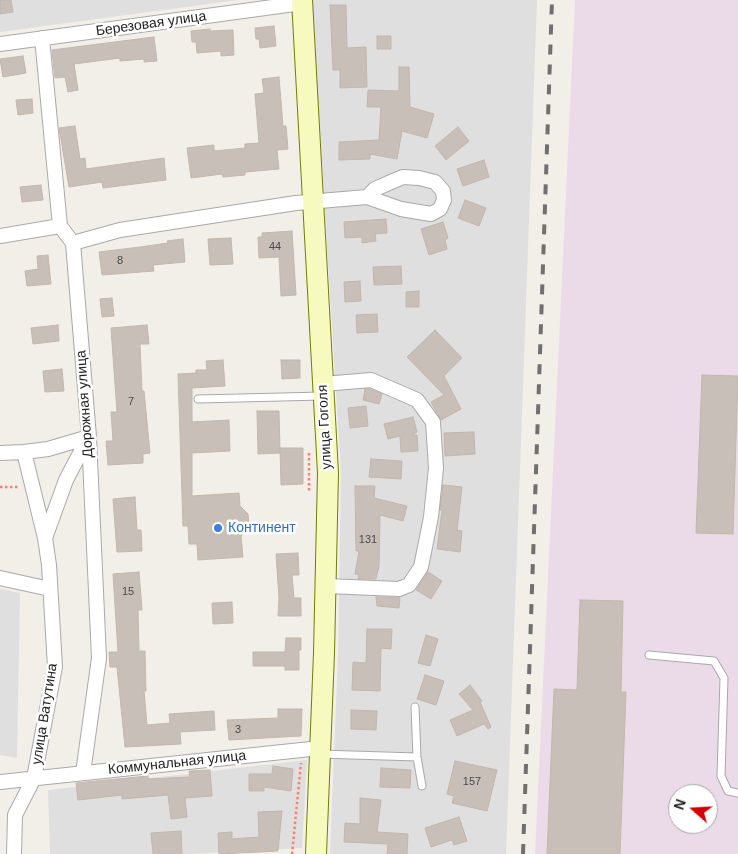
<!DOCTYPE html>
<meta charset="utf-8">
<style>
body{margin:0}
#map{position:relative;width:738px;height:854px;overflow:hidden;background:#f2efe9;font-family:Arial,sans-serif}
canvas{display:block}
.north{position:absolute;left:668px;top:784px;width:50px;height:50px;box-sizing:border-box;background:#fff;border:1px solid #a7a7a7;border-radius:50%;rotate:289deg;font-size:14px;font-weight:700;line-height:20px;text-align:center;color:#222}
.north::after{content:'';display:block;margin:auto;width:18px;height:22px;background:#d40000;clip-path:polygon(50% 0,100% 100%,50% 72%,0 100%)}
</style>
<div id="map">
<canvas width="738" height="854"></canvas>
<div class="north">N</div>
</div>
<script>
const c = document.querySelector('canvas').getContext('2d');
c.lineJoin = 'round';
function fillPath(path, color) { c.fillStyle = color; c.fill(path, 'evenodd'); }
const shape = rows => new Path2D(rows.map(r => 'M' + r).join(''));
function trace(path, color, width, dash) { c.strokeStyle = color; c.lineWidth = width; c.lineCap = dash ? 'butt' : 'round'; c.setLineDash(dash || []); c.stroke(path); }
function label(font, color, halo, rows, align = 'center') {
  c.font = font + ' Arial,sans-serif'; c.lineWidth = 5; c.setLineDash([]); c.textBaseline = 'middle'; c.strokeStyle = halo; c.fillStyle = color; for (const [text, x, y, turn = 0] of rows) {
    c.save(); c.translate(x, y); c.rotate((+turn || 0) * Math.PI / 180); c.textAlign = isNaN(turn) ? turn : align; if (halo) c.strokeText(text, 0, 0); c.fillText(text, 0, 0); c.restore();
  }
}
fillPath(shape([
 [0,0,238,0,0,32],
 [312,0,537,0,506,854,330,854,338,654,341,474],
 [0,589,20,593,17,758,0,755],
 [307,760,302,848,191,854,50,854,48,790]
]), '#e0dfdf');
fillPath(shape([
 [575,0,738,0,738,854,535,854],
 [678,794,708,794,708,824,678,824]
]), '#ebdbe8');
const building = shape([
 [0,0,11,0,13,12,0,14,0,0],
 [330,5,346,5,347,48,366,47,367,87,340,88,340,70,333,70,330,5],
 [274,26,276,46,260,48,259,39,256,39,255,28,274,26],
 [210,29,210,31,233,30,234,55,221,56,221,51,197,53,196,42,192,42,191,31,210,29],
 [377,36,391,36,391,49,377,49,377,36],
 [154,37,157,61,144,62,144,59,120,61,120,58,74,64,78,90,68,92,65,77,55,78,52,50,154,37],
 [23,56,26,73,3,77,0,59,23,56],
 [399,67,409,67,410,107,434,114,427,138,402,131,397,159,370,154,370,159,339,160,339,142,379,140,381,107,367,107,368,90,399,91,399,67],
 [279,77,283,126,286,126,288,149,277,150,279,169,245,172,245,175,223,177,222,174,191,178,187,148,214,145,214,151,245,148,245,144,259,143,255,94,264,93,262,79,279,77],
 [32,99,33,113,18,115,16,100,32,99],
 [75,126,80,159,85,158,86,169,164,158,166,180,103,188,102,182,69,187,59,128,75,126],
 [458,127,469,141,446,160,435,146,458,127],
 [484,160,489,177,463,186,457,169,484,160],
 [41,185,43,200,22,202,20,187,41,185],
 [465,200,486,208,479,226,458,218,465,200],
 [386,219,387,233,375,234,376,241,362,243,362,237,345,238,344,222,386,219],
 [443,222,448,238,445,240,447,249,429,255,421,229,443,222],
 [292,231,296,295,281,296,279,257,259,258,258,237,262,237,262,233,292,231],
 [231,238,233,264,210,265,208,239,231,238],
 [183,239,185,262,153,265,154,271,102,275,99,252,140,247,168,243,167,241,183,239],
 [48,255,51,284,27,286,25,271,38,269,37,256,48,255],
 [401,266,402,284,374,285,373,267,401,266],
 [360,281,361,301,345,302,344,282,360,281],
 [419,291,419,307,406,307,406,292,419,291],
 [112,298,114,316,102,317,100,299,112,298],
 [377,314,378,332,357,333,356,315,377,314],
 [58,325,59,341,33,344,31,328,58,325],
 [147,325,149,344,140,344,142,391,144,391,150,453,143,454,143,463,108,465,106,441,113,441,111,412,117,412,111,328,147,325],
 [435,330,462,358,444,376,461,409,441,420,431,402,444,395,407,357,435,330],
 [223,360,225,386,192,388,192,422,229,420,230,451,192,453,192,496,239,493,240,506,248,514,249,525,241,536,243,557,198,560,197,544,189,544,188,526,183,526,178,374,196,373,196,370,207,370,206,361,223,360],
 [281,360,300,360,300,378,282,379,281,360],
 [62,369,64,391,45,392,43,371,62,369],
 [702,375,738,376,733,534,696,533,702,375],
 [365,389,370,389,382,394,379,404,363,400,365,389],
 [366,406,368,426,350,428,348,408,366,406],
 [257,411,279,411,280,453,258,454,257,411],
 [413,417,417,432,412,435,417,435,418,451,401,452,400,436,388,439,384,424,413,417],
 [474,432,475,454,445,456,444,433,474,432],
 [280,448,303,448,303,484,281,485,280,448],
 [371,459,402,461,401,479,369,477,371,459],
 [443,485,462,487,457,530,462,531,460,552,437,549,442,510,440,510,443,485],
 [355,486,375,486,374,498,407,506,403,521,380,515,379,566,376,579,358,579,359,575,355,574,359,551,356,551,355,486],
 [135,497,137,530,141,530,142,551,117,552,113,499,135,497],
 [298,553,299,575,292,575,294,598,301,598,301,616,278,616,279,598,276,554,298,553],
 [139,572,142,610,138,610,139,651,145,651,146,691,144,691,147,725,170,723,169,714,214,711,215,730,180,732,181,744,125,747,117,667,110,667,109,652,118,652,113,574,139,572],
 [428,572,442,581,431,599,416,590,428,572],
 [376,597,400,598,399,608,377,606,376,597],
 [580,600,623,601,621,692,626,692,620,854,547,854,554,689,577,690,580,600],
 [232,602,233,623,213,624,212,603,232,602],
 [367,629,392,629,391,649,381,648,380,691,352,690,353,662,366,663,367,629],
 [426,635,438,639,430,666,418,663,426,635],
 [286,638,301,638,301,650,299,650,299,670,285,670,285,666,253,666,253,652,285,652,286,638],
 [425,675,444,681,436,705,417,699,425,675],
 [470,685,482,701,480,702,491,727,488,729,484,724,457,736,450,720,473,710,459,694,470,685],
 [278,709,302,709,301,736,229,740,227,720,278,718,278,709],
 [351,710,377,711,376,730,351,729,351,710],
 [455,761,497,770,487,811,452,803,454,796,447,794,455,761],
 [273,766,293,769,291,791,264,787,264,791,249,791,249,774,272,774,273,766],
 [381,768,411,770,410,788,380,787,381,768],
 [210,770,212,796,185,798,187,817,171,819,168,795,122,799,122,795,78,800,76,783,148,776,148,779,190,777,189,771,210,770],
 [360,798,381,800,377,832,408,834,407,854,387,854,388,844,344,842,345,823,360,824,360,798],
 [282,811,278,851,219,854,218,833,232,832,232,839,259,837,258,812,282,811],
 [459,817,467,841,454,845,452,840,431,847,425,828,459,817],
 [181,831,182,854,153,854,151,833,181,831]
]);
fillPath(building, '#c7bfb8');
trace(building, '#c4b6ab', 1);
const lane = shape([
 [198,399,323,396],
 [649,655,714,661,724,678,721,776,728,791,738,793],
 [415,707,417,757,422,786],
 [320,754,417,757]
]);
const street = shape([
 [42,38,60,226,73,243,89,437,99,658,83,773],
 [0,44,302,3],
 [0,236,60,226],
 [73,243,120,230,296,203,367,197,401,209,431,214,440,209,444,200,443,191,435,182,419,178,403,177,391,182,375,189,367,197],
 [323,384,371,380,417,400,433,422,436,468,431,517,421,567,409,585,399,589,326,586],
 [0,453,24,452,48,449,89,437],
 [45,538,66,480,88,438],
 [0,578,50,589],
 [0,782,320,748],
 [14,854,15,815,34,778,55,667,49,565,45,538,24,452]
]);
const secondary = shape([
 [302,0,328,473,324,653,316,854]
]);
trace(lane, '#a9a9a9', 9);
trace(street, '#a9a9a9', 16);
trace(secondary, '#707d05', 22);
trace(shape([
 [309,453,309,493],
 [0,487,18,487],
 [292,854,301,763]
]), '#fa8072', 2.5, [2.5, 2.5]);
trace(lane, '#fff', 7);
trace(street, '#fff', 14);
trace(secondary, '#f7fabf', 20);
trace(shape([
 [523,854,552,0]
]), '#707070', 4, [10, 10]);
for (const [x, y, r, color] of [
 [218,528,5,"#3f7fe0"]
]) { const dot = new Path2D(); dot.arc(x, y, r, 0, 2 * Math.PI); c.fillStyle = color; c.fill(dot); trace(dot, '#fff', 2); }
label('11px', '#4b4948', null, [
 ["44",275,247],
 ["8",120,261],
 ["7",131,402],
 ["131",368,540],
 ["15",128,592],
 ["3",238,730],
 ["157",472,782]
]);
label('14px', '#222', '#fff', [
 ["Березовая улица",151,24,-8],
 ["Дорожная улица",85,404,-94],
 ["улица Гоголя",325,427,-93],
 ["улица Ватутина",45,714,-81],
 ["Коммунальная улица",177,763,-6]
]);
label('14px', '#366cbe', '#fff', [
 ["Континент",228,528]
], 'left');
</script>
